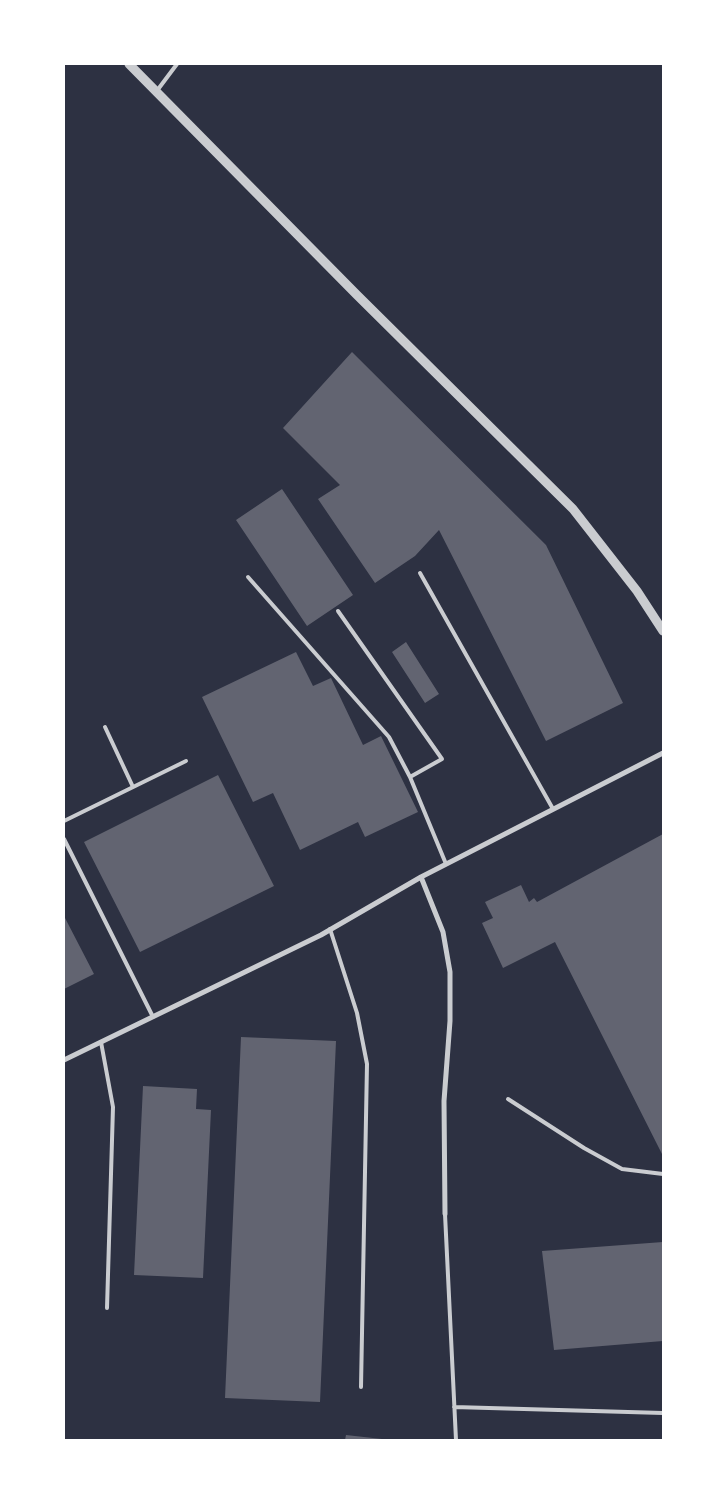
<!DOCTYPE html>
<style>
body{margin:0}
#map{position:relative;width:727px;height:1504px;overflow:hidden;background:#2d3142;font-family:Raleway,sans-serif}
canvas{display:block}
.frame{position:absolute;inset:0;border:65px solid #fff;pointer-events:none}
</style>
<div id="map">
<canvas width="727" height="1504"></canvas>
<div class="frame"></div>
</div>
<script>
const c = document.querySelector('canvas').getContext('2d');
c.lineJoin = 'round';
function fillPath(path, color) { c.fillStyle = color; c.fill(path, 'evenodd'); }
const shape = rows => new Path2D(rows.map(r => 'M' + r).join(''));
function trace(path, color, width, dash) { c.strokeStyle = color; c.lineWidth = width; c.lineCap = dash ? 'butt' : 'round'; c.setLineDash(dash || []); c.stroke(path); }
fillPath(shape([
 [352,352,546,545,623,703,546,741,439,530,415,556,375,583,318,499,340,485,283,428],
 [282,489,353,595,307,626,236,520],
 [406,642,439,694,425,703,392,652],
 [296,652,313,686,331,678,363,745,381,736,418,812,365,837,358,822,300,850,273,793,253,802,202,697],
 [218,775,274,886,140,952,84,842],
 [663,834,663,1156,555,942,503,968,482,923,493,918,485,902,521,885,529,902,534,898,537,902],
 [64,916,94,974,64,989],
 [241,1037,336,1041,320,1402,225,1398],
 [143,1086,197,1089,196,1109,211,1110,203,1278,134,1275],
 [663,1242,663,1341,554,1350,542,1251],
 [346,1435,382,1439,382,1440,345,1440]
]), '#626471');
trace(shape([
 [156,92,177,64],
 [420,573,553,809],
 [248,577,389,737,410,777,446,864],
 [338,611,442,759,410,777],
 [105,727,133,787],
 [64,821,186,761],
 [64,839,153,1017],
 [330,929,357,1013,367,1064,361,1387],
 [101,1042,113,1107,107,1308],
 [508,1099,584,1148,622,1169,663,1174],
 [445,1214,456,1440],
 [454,1407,663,1413]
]), '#caccd0', 4);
trace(shape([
 [421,877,443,932,450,972,450,1021,444,1101,445,1214],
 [64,1060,321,935,421,877,663,753]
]), '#caccd0', 5);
trace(shape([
 [129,64,357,295,573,509,637,591,663,631]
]), '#caccd0', 9);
</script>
